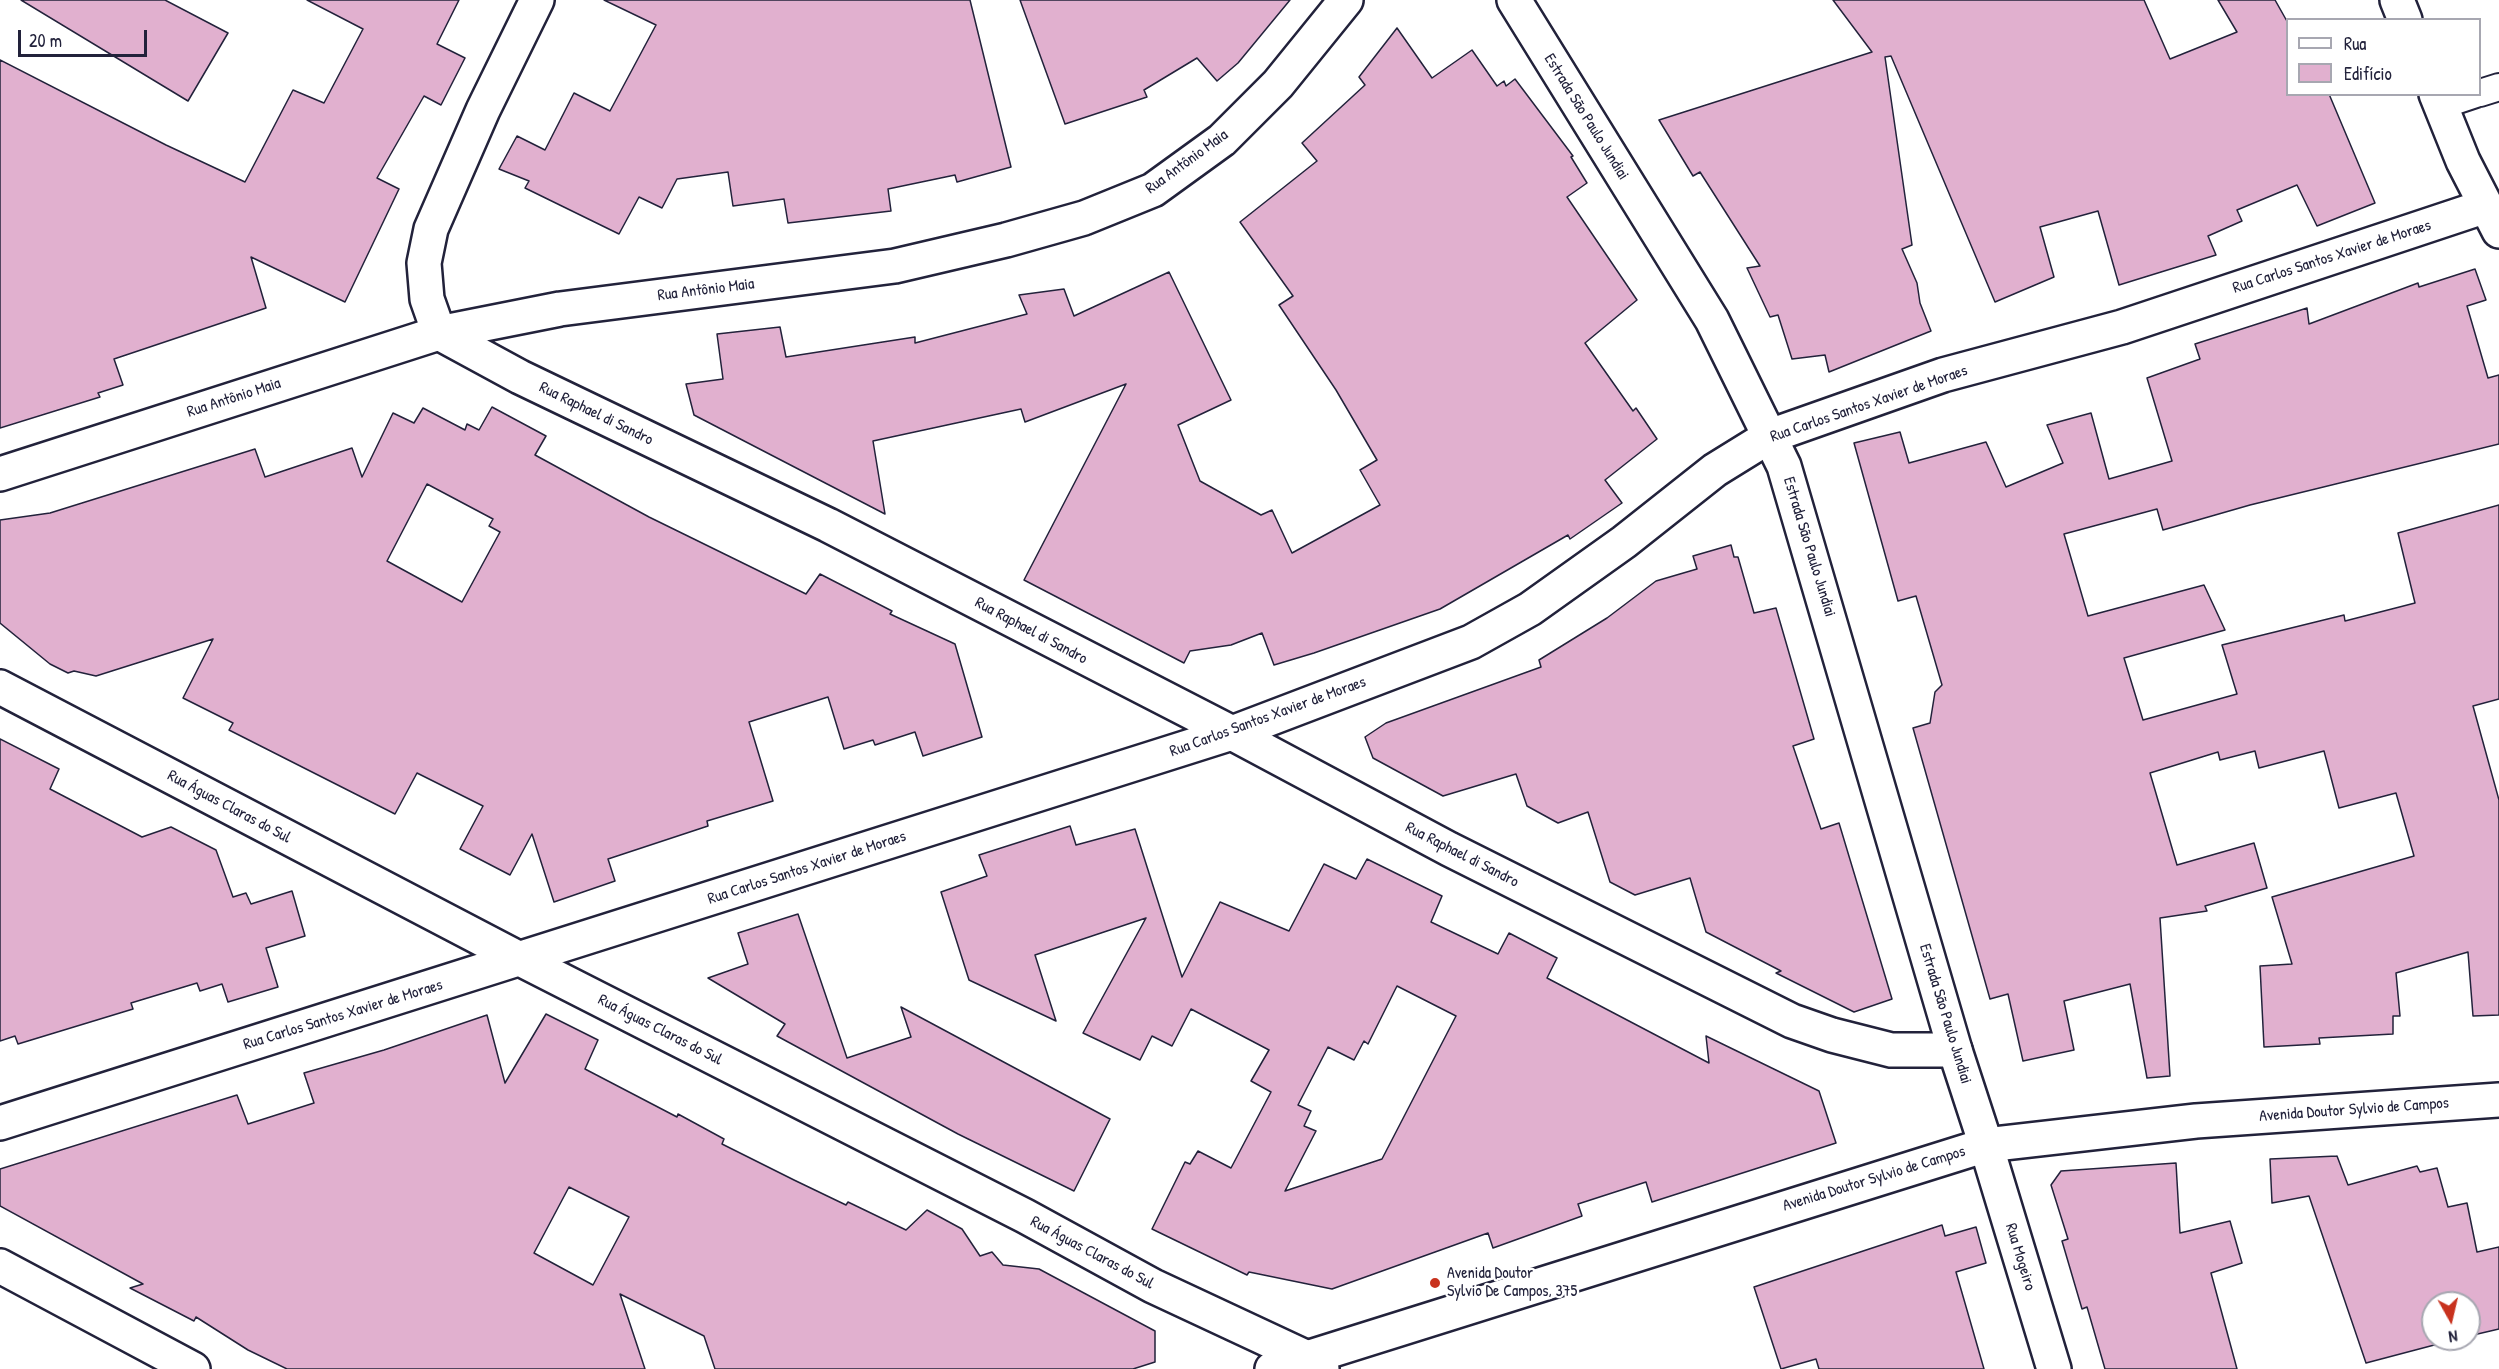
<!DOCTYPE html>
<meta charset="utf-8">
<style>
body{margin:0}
#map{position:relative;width:2499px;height:1369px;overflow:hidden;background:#fff;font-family:"Patrick Hand",sans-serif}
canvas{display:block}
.legend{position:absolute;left:2286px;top:18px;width:195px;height:78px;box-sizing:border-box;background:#fff;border:2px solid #a7a7b1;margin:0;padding:8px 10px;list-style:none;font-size:18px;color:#22223b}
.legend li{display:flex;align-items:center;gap:12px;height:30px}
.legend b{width:30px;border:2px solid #a7a7b1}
.north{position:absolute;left:2421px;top:1291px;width:60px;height:60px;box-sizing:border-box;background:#fff;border:2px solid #a7a7b1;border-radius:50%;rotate:172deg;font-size:16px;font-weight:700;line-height:24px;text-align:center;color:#22223b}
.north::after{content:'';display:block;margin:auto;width:21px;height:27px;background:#c8321e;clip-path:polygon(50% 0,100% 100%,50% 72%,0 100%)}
.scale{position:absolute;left:18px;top:30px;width:129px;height:27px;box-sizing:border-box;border:3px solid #22223b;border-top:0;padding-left:8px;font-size:18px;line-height:21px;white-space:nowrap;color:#22223b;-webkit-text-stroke:4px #fff;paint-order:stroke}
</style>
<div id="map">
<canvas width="2499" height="1369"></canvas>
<ul class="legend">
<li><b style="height:8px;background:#fff"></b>Rua</li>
<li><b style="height:16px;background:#e1b0cf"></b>Edifício</li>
</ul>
<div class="north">N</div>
<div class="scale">20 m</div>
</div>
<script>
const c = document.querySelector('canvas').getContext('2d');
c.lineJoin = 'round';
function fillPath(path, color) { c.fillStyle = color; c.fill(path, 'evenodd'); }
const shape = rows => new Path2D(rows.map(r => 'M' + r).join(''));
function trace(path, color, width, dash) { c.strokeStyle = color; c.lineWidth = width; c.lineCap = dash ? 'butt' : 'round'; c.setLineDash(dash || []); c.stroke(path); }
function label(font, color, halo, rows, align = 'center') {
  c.font = font + ' "Patrick Hand",sans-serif'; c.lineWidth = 4.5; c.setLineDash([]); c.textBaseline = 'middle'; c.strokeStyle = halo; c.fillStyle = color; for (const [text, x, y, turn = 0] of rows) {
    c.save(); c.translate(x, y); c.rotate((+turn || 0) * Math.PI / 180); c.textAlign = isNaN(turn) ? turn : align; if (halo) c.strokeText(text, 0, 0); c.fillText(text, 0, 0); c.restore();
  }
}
const building = shape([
 [21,0,165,0,228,33,188,101,21,0],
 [307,0,459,0,437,44,465,58,441,105,424,96,377,178,399,189,345,302,251,257,266,308,114,359,123,385,98,393,100,397,0,428,0,60,166,145,245,182,293,90,324,103,363,29,307,0],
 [604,0,970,0,1011,167,957,182,955,175,888,189,891,211,788,223,784,199,733,206,728,172,677,179,662,208,639,197,619,234,525,188,529,181,499,169,517,136,545,150,574,93,610,111,656,25,604,0],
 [1020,0,1290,0,1238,63,1217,81,1197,58,1144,90,1147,97,1065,124,1020,0],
 [1833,0,2144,0,2170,59,2237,32,2218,0,2275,0,2288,23,2288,94,2329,94,2375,203,2317,226,2297,185,2237,210,2242,221,2208,236,2216,255,2119,285,2098,211,2040,227,2054,277,1995,302,1891,56,1885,57,1912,245,1902,249,1917,283,1920,303,1931,331,1829,372,1825,355,1792,359,1778,315,1770,317,1747,268,1760,266,1700,172,1693,176,1659,120,1872,52,1833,0],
 [1397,28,1432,78,1472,50,1497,86,1504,81,1506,86,1515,79,1573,156,1571,157,1587,183,1567,197,1637,300,1585,343,1633,411,1636,408,1657,439,1605,480,1622,503,1570,539,1568,535,1440,609,1314,653,1274,665,1262,633,1231,645,1190,651,1184,663,1024,580,1126,384,1025,422,1021,409,873,441,885,514,694,415,686,384,723,379,717,334,780,327,786,357,915,337,915,343,1027,314,1019,295,1064,289,1074,316,1169,272,1231,400,1178,425,1200,481,1261,515,1272,510,1292,553,1380,505,1360,470,1377,460,1336,390,1279,305,1293,296,1240,222,1317,161,1302,143,1365,85,1359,77,1397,28],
 [2475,269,2486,300,2467,306,2488,378,2499,375,2499,444,2250,505,2163,530,2157,509,2064,534,2088,616,2204,585,2225,630,2124,658,2143,720,2237,694,2222,645,2344,615,2345,621,2415,603,2398,533,2499,505,2499,699,2473,706,2499,800,2499,1015,2473,1016,2468,952,2396,973,2400,1016,2393,1016,2393,1034,2319,1038,2320,1044,2264,1047,2260,966,2292,964,2272,897,2414,856,2396,793,2339,808,2324,751,2259,768,2255,751,2220,760,2218,752,2150,773,2177,865,2254,843,2267,888,2205,906,2207,911,2160,918,2170,1076,2147,1078,2130,984,2064,1001,2074,1050,2023,1061,2008,994,1990,999,1913,728,1930,723,1935,692,1942,685,1916,596,1898,601,1854,443,1900,432,1909,463,1986,442,2006,487,2063,463,2047,425,2091,413,2109,479,2172,461,2147,378,2200,359,2195,344,2307,308,2309,324,2418,283,2419,287,2475,269],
 [492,407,546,436,535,455,649,517,806,594,820,574,892,611,890,614,955,644,982,737,923,756,915,732,875,745,873,740,844,749,828,697,749,722,773,801,707,821,708,826,608,859,615,881,554,902,532,834,510,875,460,849,483,806,417,773,395,814,229,730,233,723,183,698,213,639,96,676,74,671,68,673,50,664,0,623,0,520,50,513,255,449,265,477,352,448,362,477,393,413,414,423,423,408,465,430,467,424,479,430,492,407],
 [427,484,493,519,489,526,500,532,462,602,387,561,427,484],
 [1731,545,1734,557,1738,557,1754,613,1776,608,1814,739,1793,746,1821,829,1839,823,1892,999,1854,1012,1776,973,1781,971,1706,932,1690,878,1635,895,1610,882,1588,812,1558,823,1527,806,1516,774,1443,796,1373,758,1365,737,1386,723,1541,667,1539,660,1607,618,1656,581,1697,569,1693,556,1731,545],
 [0,739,59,769,50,789,142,837,171,827,216,850,233,897,246,893,251,904,292,891,305,936,266,948,278,987,228,1002,222,984,200,991,197,983,131,1003,133,1009,18,1044,15,1036,0,1041,0,739],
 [1070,826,1076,845,1135,829,1182,977,1220,902,1289,931,1324,864,1356,879,1367,859,1442,896,1431,922,1498,954,1509,933,1557,958,1547,978,1709,1063,1706,1036,1819,1091,1836,1143,1652,1202,1646,1182,1578,1204,1582,1216,1493,1248,1488,1233,1332,1289,1249,1272,1247,1275,1152,1229,1185,1162,1190,1164,1198,1151,1231,1168,1271,1092,1251,1081,1269,1050,1191,1009,1172,1046,1152,1036,1140,1060,1083,1033,1146,918,1035,955,1056,1021,969,980,941,892,987,876,979,855,1070,826],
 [1397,986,1456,1016,1382,1159,1285,1191,1316,1131,1304,1126,1311,1111,1298,1105,1328,1047,1354,1060,1364,1041,1368,1044,1397,986],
 [798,914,847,1058,911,1037,901,1007,1110,1119,1074,1191,958,1134,777,1036,785,1024,708,978,748,964,738,933,798,914],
 [546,1014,598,1040,585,1069,677,1117,678,1114,724,1139,722,1144,794,1180,846,1205,848,1202,906,1230,927,1210,962,1229,980,1256,992,1252,1003,1265,1039,1269,1155,1331,1155,1362,1133,1369,715,1369,704,1336,620,1294,645,1369,287,1369,248,1350,196,1317,194,1321,130,1288,143,1284,0,1206,0,1169,237,1095,248,1124,314,1103,304,1073,384,1050,487,1015,505,1083,546,1014],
 [569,1187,629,1217,593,1285,534,1253,569,1187],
 [2337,1156,2348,1185,2417,1166,2420,1172,2437,1168,2448,1207,2467,1203,2477,1252,2499,1247,2499,1329,2469,1336,2469,1303,2433,1303,2433,1339,2457,1339,2366,1363,2309,1196,2272,1203,2270,1159,2337,1156],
 [2176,1163,2180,1233,2230,1221,2242,1263,2211,1273,2237,1369,2105,1369,2087,1307,2082,1309,2062,1241,2068,1239,2051,1185,2061,1171,2176,1163],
 [1942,1225,1945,1236,1976,1227,1986,1263,1956,1272,1984,1369,1819,1369,1816,1359,1781,1369,1754,1287,1942,1225]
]);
fillPath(building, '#e1b0cf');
trace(building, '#22223b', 1.5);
const service = shape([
 [2480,93,2499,87],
 [2440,106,2476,94]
]);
const minor = shape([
 [537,0,483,110,431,229,424,263,427,299,439,333,520,377,828,525,1232,733,1449,849,1792,1021,1832,1035,1891,1050,1955,1050],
 [2397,0,2405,20],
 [2436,94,2463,161,2499,231],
 [0,474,439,333,560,309,895,266,1006,240,1084,218,1153,190,1222,140,1278,84,1346,0],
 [0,687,518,958,1025,1216,1153,1286,1305,1357,1322,1369],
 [0,1123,1232,733,1471,642,1530,609,1624,542,1715,470,1770,436,1943,375,2122,327,2486,206],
 [1986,1145,2054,1369],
 [0,1266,193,1369]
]);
const secondary = shape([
 [1514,0,1712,320,1784,466,1955,1050,1986,1145],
 [1272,1369,1986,1145,2196,1121,2499,1100]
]);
trace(service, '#22223b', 30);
trace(minor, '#22223b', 38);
trace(secondary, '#22223b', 38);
trace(service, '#fff', 26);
trace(minor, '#fff', 33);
trace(secondary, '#fff', 33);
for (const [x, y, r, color] of [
 [1435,1283,6,"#c8321e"]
]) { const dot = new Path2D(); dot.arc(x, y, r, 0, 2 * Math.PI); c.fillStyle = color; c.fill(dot); trace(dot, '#fff', 2); }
label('16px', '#22223b', '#fff', [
 ["Estrada São Paulo Jundiai",1586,117,58],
 ["Rua Antônio Maia",1187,162,-36],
 ["Rua Carlos Santos Xavier de Moraes",2332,257,-18],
 ["Rua Antônio Maia",706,290,-7],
 ["Rua Antônio Maia",234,398,-18],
 ["Rua Carlos Santos Xavier de Moraes",1869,404,-19],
 ["Rua Raphael di Sandro",596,414,26],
 ["Estrada São Paulo Jundiai",1809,547,73],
 ["Rua Raphael di Sandro",1031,631,28],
 ["Rua Carlos Santos Xavier de Moraes",1268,717,-20],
 ["Rua Águas Claras do Sul",229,807,28],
 ["Rua Raphael di Sandro",1462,855,27],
 ["Rua Carlos Santos Xavier de Moraes",807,868,-18],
 ["Estrada São Paulo Jundiai",1945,1014,73],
 ["Rua Carlos Santos Xavier de Moraes",343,1015,-17],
 ["Rua Águas Claras do Sul",660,1030,27],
 ["Avenida Doutor Sylvio de Campos",2354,1110,-4],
 ["Avenida Doutor Sylvio de Campos",1874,1179,-17],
 ["Rua Águas Claras do Sul",1092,1253,28],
 ["Rua Mogeiro",2020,1257,73]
]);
label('16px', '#22223b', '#fff', [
 ["Avenida Doutor",1447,1274],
 ["Sylvio De Campos, 375",1447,1292]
], 'left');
</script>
